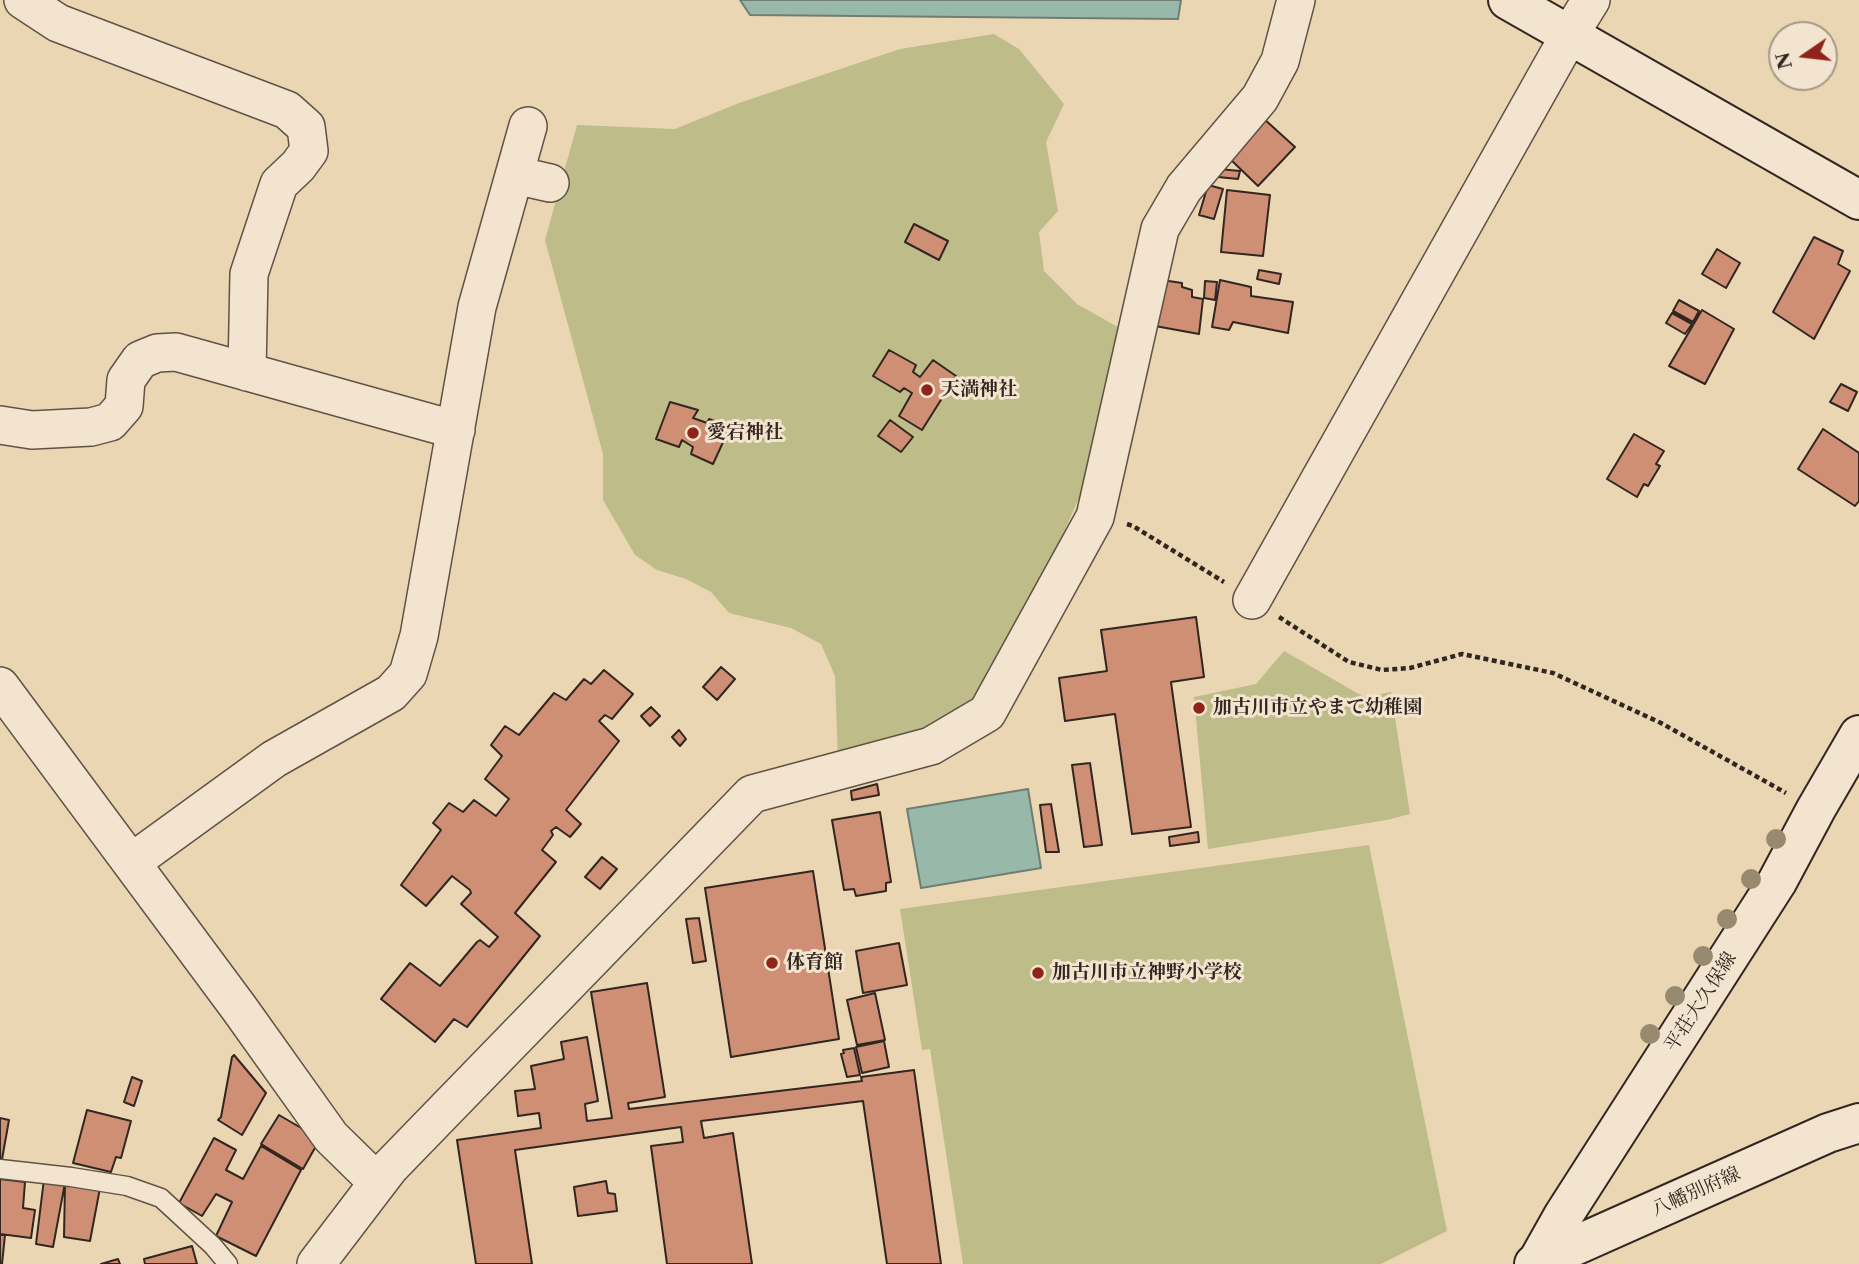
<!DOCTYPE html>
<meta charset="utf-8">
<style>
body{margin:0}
#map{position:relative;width:1859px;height:1264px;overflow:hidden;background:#ebd6b4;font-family:"Libre Caslon Text",serif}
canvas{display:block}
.north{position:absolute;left:1768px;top:21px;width:70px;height:70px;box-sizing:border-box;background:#f2e4ce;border:2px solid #a59888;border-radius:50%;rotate:256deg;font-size:19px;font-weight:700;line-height:28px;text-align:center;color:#322620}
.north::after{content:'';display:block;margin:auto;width:24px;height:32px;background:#8f2418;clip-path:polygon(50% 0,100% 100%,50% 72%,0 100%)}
</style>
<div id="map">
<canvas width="1859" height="1264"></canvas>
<div class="north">N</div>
</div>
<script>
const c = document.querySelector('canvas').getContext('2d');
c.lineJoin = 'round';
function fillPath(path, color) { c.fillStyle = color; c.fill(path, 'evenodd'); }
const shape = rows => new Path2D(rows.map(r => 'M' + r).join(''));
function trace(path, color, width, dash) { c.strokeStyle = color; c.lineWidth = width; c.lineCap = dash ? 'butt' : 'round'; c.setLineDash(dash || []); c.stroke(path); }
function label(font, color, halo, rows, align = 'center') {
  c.font = font + ' "Libre Caslon Text","Noto Serif JP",serif'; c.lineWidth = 6; c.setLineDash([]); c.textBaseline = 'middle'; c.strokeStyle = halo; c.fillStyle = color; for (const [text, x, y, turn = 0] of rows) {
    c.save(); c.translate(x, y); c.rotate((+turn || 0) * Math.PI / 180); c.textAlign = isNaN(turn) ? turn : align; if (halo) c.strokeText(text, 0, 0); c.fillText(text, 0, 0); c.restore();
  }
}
fillPath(shape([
 [994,34,1019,49,1064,104,1046,142,1058,211,1039,232,1044,271,1077,304,1125,331,1089,475,1050,564,1001,650,968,720,838,762,835,676,821,644,791,628,729,613,711,592,686,579,657,570,635,555,603,500,603,454,545,240,577,125,675,129,739,103,900,49],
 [1284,651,1364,697,1391,692,1410,814,1387,820,1208,849,1194,697,1256,684],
 [1369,845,1447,1231,1381,1264,963,1264,930,1049,922,1050,900,909]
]), '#bebc88');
const water = shape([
 [740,0,1181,0,1178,19,750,15,740,0],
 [1028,789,1041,868,921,888,907,809,1028,789]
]);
fillPath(water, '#98b9aa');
trace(water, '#6f7e73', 2);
const building = shape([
 [1263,118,1295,147,1258,186,1227,156,1263,118],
 [1219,169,1240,171,1238,179,1218,177,1219,169],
 [1208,185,1223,189,1214,219,1199,215,1208,185],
 [1227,190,1270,195,1263,256,1221,252,1227,190],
 [914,224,948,241,939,260,905,242,914,224],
 [1814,237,1843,251,1838,264,1850,271,1814,339,1773,312,1814,237],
 [1717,249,1740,263,1726,288,1702,274,1717,249],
 [1259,270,1281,274,1279,284,1257,279,1259,270],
 [1162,280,1182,283,1182,287,1192,290,1192,297,1203,299,1199,334,1155,326,1162,280],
 [1220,280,1251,287,1251,296,1293,302,1288,333,1233,322,1229,330,1212,327,1220,280],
 [1205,281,1217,282,1215,300,1204,298,1205,281],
 [1679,300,1699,311,1693,322,1673,311,1679,300],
 [1702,310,1734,329,1705,384,1669,366,1702,310],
 [1672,313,1692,324,1685,334,1666,323,1672,313],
 [889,350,916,365,913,372,920,377,933,360,956,376,922,430,899,416,912,393,904,388,900,392,873,376,889,350],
 [1841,384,1857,392,1848,411,1830,402,1841,384],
 [670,402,698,410,693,418,707,423,709,419,730,427,713,464,691,454,693,447,682,440,679,447,656,439,670,402],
 [890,420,913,437,901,452,878,436,890,420],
 [1823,429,1859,453,1859,501,1855,506,1798,469,1823,429],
 [1634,434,1664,451,1656,464,1660,466,1648,486,1644,484,1637,497,1607,479,1634,434],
 [1196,617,1204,677,1171,682,1191,827,1132,834,1115,714,1065,721,1059,678,1107,671,1101,630,1196,617],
 [721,667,735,679,717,700,703,687,721,667],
 [604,670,633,694,612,719,605,715,599,721,619,741,566,810,581,824,570,837,556,827,551,831,553,835,542,850,556,862,515,913,540,936,467,1027,454,1019,435,1042,381,999,410,963,440,986,477,942,480,940,489,947,498,937,461,904,471,893,470,890,452,876,426,906,401,885,441,830,433,823,449,803,463,812,474,800,496,816,509,799,485,779,502,756,491,745,505,726,519,735,554,693,566,700,584,679,591,684,604,670],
 [651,707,660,716,650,726,641,716,651,707],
 [679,730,686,739,680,746,672,737,679,730],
 [1090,763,1102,845,1084,847,1072,765,1090,763],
 [877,784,879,795,852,800,851,791,877,784],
 [1051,804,1059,852,1046,852,1040,805,1051,804],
 [880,812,891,882,886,883,886,891,856,896,854,889,844,890,832,820,880,812],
 [1198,832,1199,842,1170,846,1169,837,1198,832],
 [602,857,617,869,600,889,585,877,602,857],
 [813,871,839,1039,731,1057,705,888,813,871],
 [699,918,706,961,693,963,686,919,699,918],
 [899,943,907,985,863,993,856,951,899,943],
 [647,983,665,1097,628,1103,629,1109,862,1081,861,1077,914,1070,941,1264,887,1264,863,1101,701,1121,704,1138,733,1133,752,1264,667,1264,651,1146,683,1142,681,1127,515,1150,532,1264,476,1264,457,1140,541,1128,539,1113,518,1116,515,1091,535,1089,531,1066,564,1059,561,1042,587,1037,598,1101,585,1104,587,1121,612,1118,591,992,647,983],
 [875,993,885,1040,857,1045,847,1000,875,993],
 [884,1041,889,1067,862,1073,856,1047,884,1041],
 [854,1048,860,1075,847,1077,841,1054,844,1053,843,1050,854,1048],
 [234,1055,266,1093,242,1135,218,1120,221,1117,232,1057,234,1055],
 [132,1077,142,1081,134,1106,124,1102,132,1077],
 [87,1110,131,1121,121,1158,116,1157,111,1172,73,1163,87,1110],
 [279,1115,320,1139,303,1169,261,1144,279,1115],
 [0,1118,9,1120,1,1165,0,1164,0,1118],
 [214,1138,236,1150,226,1170,243,1179,261,1146,301,1170,256,1256,216,1236,232,1202,216,1194,202,1216,179,1203,214,1138],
 [0,1179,25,1182,23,1208,35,1210,31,1238,0,1234,0,1179],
 [44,1179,65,1183,53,1247,36,1244,44,1179],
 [606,1181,608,1193,615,1194,617,1211,578,1216,574,1187,606,1181],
 [65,1183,100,1188,90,1241,64,1237,65,1183],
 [0,1235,5,1235,2,1264,0,1264,0,1235],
 [192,1246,197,1264,145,1264,144,1259,192,1246],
 [118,1259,120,1264,101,1264,118,1259]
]);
fillPath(building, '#ce8f75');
trace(building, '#322620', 2);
const lane = shape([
 [0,1169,71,1177,127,1186,161,1198,213,1246,228,1264]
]);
const street = shape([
 [23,0,58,23,287,110,306,127,309,151,298,166,279,184,249,274,247,372],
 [515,175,550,183],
 [0,425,32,430,91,427,110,422,124,406,126,380,140,360,157,353,176,352,456,430],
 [1252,600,1570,34,1591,0],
 [0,686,239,1008,331,1137,377,1182],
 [132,862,274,759,391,693,408,674,419,636,477,307,528,126],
 [316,1264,390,1167,752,794,931,746,987,713,1095,517,1160,229,1184,188,1260,98,1280,61,1296,0]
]);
const secondary = shape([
 [1508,0,1859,200],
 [1534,1264,1828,1133,1859,1123],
 [1536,1264,1563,1216,1777,882,1816,809,1859,735]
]);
trace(lane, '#605245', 21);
trace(street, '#605245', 40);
trace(secondary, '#322620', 42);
trace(shape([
 [1127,524,1133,526,1224,582],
 [1279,617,1349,662,1382,670,1410,668,1462,654,1553,673,1661,723,1786,793]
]), '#322620', 4.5, [5, 3.5]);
trace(lane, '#f2e4ce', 18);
trace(street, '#f2e4ce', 37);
trace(secondary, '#f2e4ce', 38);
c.fillStyle = '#988a71';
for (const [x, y] of [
 [1776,839],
 [1751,879],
 [1727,919],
 [1703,956],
 [1675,996],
 [1650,1034]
]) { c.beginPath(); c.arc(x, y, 10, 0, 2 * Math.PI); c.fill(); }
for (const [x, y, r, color] of [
 [927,390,7,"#8f2418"],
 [693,433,7,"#8f2418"],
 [1199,708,7,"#8f2418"],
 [772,963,7,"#8f2418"],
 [1038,973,7,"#8f2418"]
]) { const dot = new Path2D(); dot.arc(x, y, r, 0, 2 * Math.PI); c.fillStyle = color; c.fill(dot); trace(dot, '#f2e4ce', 2.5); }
label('bold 19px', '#322620', '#f2e4ce', [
 ["天満神社",941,390],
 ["愛宕神社",707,433],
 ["加古川市立やまて幼稚園",1213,708],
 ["体育館",786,963],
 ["加古川市立神野小学校",1052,973]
], 'left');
label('19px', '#322620', '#f2e4ce', [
 ["平荘大久保線",1701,1002,-57],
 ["八幡別府線",1696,1192,-24]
]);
</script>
